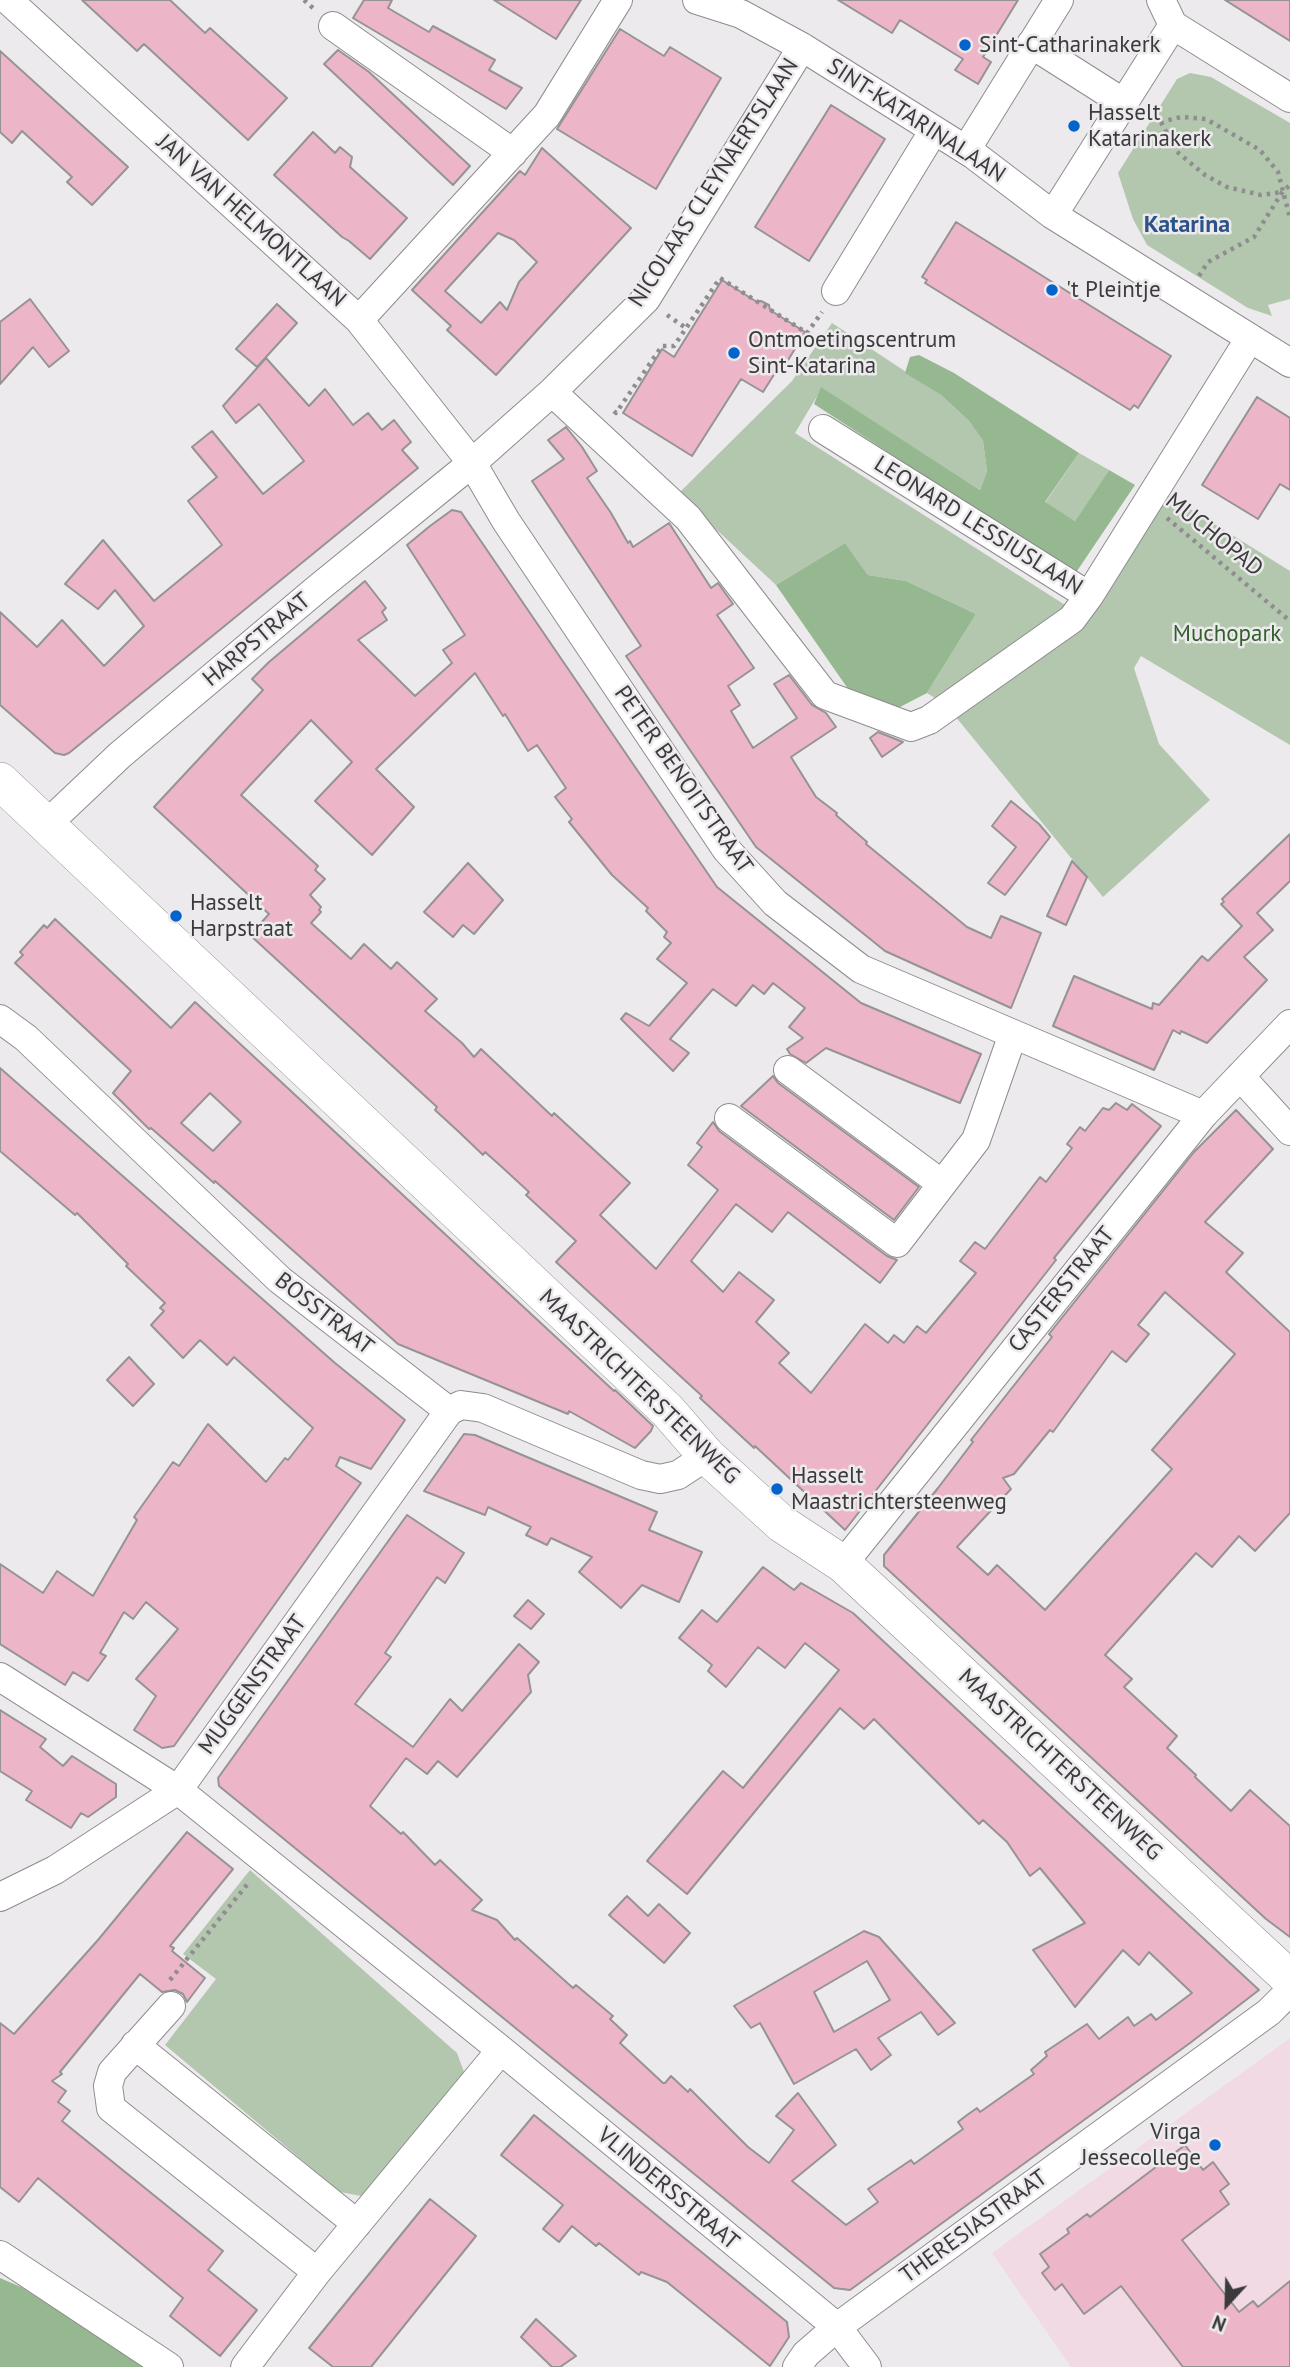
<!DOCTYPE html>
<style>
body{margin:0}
#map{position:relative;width:1290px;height:2367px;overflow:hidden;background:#edeaed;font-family:"PT Sans",sans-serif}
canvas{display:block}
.north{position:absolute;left:1192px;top:2269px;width:70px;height:70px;-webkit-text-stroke:5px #edeaed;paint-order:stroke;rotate:202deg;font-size:19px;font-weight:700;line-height:28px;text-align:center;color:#3c3b3c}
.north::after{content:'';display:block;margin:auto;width:24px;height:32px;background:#3c3b3c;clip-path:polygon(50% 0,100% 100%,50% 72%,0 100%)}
</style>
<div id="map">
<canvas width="1290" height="2367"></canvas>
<div class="north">N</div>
</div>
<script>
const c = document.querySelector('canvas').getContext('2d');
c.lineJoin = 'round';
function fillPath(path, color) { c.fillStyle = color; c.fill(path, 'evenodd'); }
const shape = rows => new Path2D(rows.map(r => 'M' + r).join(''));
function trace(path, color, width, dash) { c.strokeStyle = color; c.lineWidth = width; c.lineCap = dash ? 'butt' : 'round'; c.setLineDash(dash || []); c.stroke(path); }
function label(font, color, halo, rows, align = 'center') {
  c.font = font + ' "PT Sans",sans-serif'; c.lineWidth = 5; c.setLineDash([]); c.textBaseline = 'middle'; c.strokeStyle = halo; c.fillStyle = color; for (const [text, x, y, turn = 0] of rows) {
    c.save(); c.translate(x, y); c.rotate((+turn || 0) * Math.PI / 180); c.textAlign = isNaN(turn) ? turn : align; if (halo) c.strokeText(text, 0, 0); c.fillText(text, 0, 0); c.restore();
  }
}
fillPath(shape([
 [1290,2038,1290,2367,1071,2367,992,2253]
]), '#f2dae5');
fillPath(shape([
 [1190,73,1211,77,1290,123,1290,299,1268,305,1272,316,1248,308,1147,245,1133,219,1118,173,1177,79],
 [832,323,941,395,969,421,983,441,987,471,980,490,822,388,795,433,1073,610,1168,495,1290,571,1290,745,1141,656,1134,668,1159,744,1210,800,1103,897,946,705,927,693,976,614,906,581,868,575,845,543,776,585,678,494,792,381],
 [1079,453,1109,470,1075,521,1045,503],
 [250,1870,457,2053,464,2072,374,2189,361,2196,340,2192,165,2045,216,1979,183,1954]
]), '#b2c7ae');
fillPath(shape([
 [919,355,954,373,1079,453,1045,502,1075,521,1109,470,1135,485,1075,574,814,404,821,387,980,490,987,471,983,441,969,421,941,395,905,373,910,357],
 [845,543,868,575,906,581,976,614,927,693,871,722,776,585],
 [0,2278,21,2287,148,2367,0,2367]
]), '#96b890');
const building = shape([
 [82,0,170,0,205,33,210,28,287,98,248,140,144,44,137,51,82,0],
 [364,0,392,0,388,8,429,32,433,26,495,60,489,70,522,88,506,109,353,18,364,0],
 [494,0,581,0,556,39,494,0],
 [838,0,1018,0,983,57,991,62,978,84,955,70,963,59,900,20,892,33,838,0],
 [1225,0,1290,0,1290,41,1225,0],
 [620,29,664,56,670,47,721,78,656,189,557,129,620,29],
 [338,50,369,72,470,166,453,185,324,64,338,50],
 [0,51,128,167,92,205,67,182,72,177,22,131,12,143,0,132,0,51],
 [831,105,885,139,809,261,755,227,831,105],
 [313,132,335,153,340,147,352,157,350,167,407,218,370,259,349,241,342,237,274,175,313,132],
 [542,148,631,228,496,375,447,330,451,326,412,290,520,171,525,175,542,148],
 [498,233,514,240,537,262,519,282,507,310,500,302,481,323,445,291,498,233],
 [956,222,1171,356,1138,408,1134,405,1130,410,925,283,927,280,922,277,956,222],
 [722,280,757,302,761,301,769,305,770,310,805,332,781,372,775,373,763,392,741,379,692,456,623,413,662,349,674,357,722,280],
 [30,299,69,351,49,367,33,347,0,384,0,322,30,299],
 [277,304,297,323,257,367,236,349,277,304],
 [266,358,309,406,325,389,353,425,368,413,382,430,394,420,411,442,402,450,418,468,69,753,64,755,55,753,0,705,0,612,37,647,62,620,104,666,144,626,115,590,98,609,65,584,103,540,154,601,222,545,188,501,217,477,192,447,212,431,263,494,304,461,259,404,236,423,223,406,266,358],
 [1257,397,1290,418,1290,490,1280,484,1258,519,1202,485,1257,397],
 [566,427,582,447,597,471,587,478,611,513,628,543,630,541,633,547,669,523,711,588,718,583,733,604,717,615,754,668,728,686,740,705,731,711,753,748,797,718,774,684,789,675,812,705,826,713,836,727,791,757,816,797,837,813,836,815,867,842,866,844,967,927,991,938,1001,916,1041,933,1011,1008,885,951,756,847,626,656,641,646,532,481,564,459,548,440,566,427],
 [452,510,461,512,717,887,861,1003,981,1054,960,1103,826,1048,806,1063,790,1054,787,1049,803,1038,789,1027,805,1008,773,983,764,994,753,985,736,1006,713,989,670,1039,689,1053,673,1071,621,1019,626,1013,649,1026,687,983,657,959,671,943,664,937,667,932,646,911,648,908,612,875,569,822,572,819,555,797,566,788,537,745,528,751,505,714,503,716,475,673,376,769,414,807,372,855,315,801,352,762,311,720,241,795,318,866,315,870,325,879,310,895,321,907,319,910,321,912,311,923,351,959,364,944,391,969,397,962,437,999,425,1011,462,1043,474,1057,481,1049,552,1116,554,1113,630,1183,600,1215,656,1269,718,1190,688,1165,702,1147,697,1143,713,1122,719,1131,887,1256,897,1260,880,1283,788,1212,772,1232,736,1204,691,1261,723,1292,739,1272,774,1300,756,1322,789,1353,779,1363,811,1393,865,1324,888,1343,894,1335,904,1343,917,1326,926,1333,976,1273,960,1261,975,1242,985,1249,1040,1177,1046,1182,1072,1148,1067,1144,1080,1127,1085,1131,1103,1108,1109,1110,1116,1103,1127,1110,1132,1104,1161,1126,1054,1258,1056,1260,845,1530,755,1446,754,1448,700,1398,702,1396,556,1262,576,1241,526,1195,529,1192,503,1168,485,1152,483,1155,459,1132,435,1110,437,1107,250,935,269,914,154,807,263,690,252,679,269,662,365,581,386,608,382,612,387,620,358,640,415,696,452,663,443,650,465,635,407,545,430,526,452,510],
 [878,732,903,742,882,757,870,738,878,732],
 [1011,801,1039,824,1050,837,1005,895,988,883,1016,847,992,826,1011,801],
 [1290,834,1290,881,1257,913,1273,930,1244,957,1267,980,1207,1043,1181,1031,1180,1034,1173,1030,1154,1070,1053,1026,1074,976,1152,1009,1153,1003,1159,1005,1202,956,1208,961,1242,926,1221,904,1224,902,1222,899,1290,834],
 [1072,861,1087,877,1066,925,1047,916,1072,861],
 [468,863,503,900,474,934,463,925,453,937,424,912,468,863],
 [55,919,171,1028,195,1002,614,1391,615,1390,653,1426,651,1431,635,1448,569,1411,568,1414,398,1344,215,1181,214,1183,151,1128,149,1129,113,1093,131,1071,15,963,23,955,20,952,44,925,47,928,55,919],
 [210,1093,241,1122,213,1151,181,1123,210,1093],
 [0,1068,335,1363,405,1420,371,1469,340,1457,336,1466,361,1483,174,1746,162,1748,134,1730,156,1696,136,1679,178,1629,146,1602,133,1619,124,1612,100,1653,106,1656,88,1681,73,1672,65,1685,0,1644,0,1564,43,1593,57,1571,93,1596,137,1520,134,1517,173,1462,179,1466,208,1424,266,1482,285,1458,288,1460,313,1428,234,1357,227,1365,200,1340,183,1358,151,1325,164,1311,160,1308,165,1303,126,1266,128,1264,77,1213,75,1215,0,1151,0,1068],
 [773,1076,778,1083,919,1187,894,1220,741,1106,773,1076],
 [1236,1110,1273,1149,1205,1222,1243,1253,1226,1272,1290,1332,1290,1513,1255,1551,1239,1536,1212,1567,1196,1553,1105,1655,1132,1679,1124,1687,1177,1736,1167,1748,1196,1775,1195,1777,1231,1811,1250,1790,1290,1826,1290,1937,1266,1919,884,1566,884,1555,938,1488,973,1442,971,1440,1052,1337,1049,1334,1194,1152,1236,1110],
 [1165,1292,1235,1354,1152,1450,1172,1469,1045,1610,997,1565,988,1575,957,1547,1011,1489,1003,1478,1014,1474,1050,1430,1053,1432,1112,1351,1126,1362,1149,1334,1138,1325,1165,1292],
 [129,1357,154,1384,133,1406,107,1380,129,1357],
 [464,1434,475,1435,657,1512,649,1530,702,1552,679,1602,642,1585,621,1608,579,1572,592,1557,551,1538,547,1545,526,1535,531,1527,488,1507,485,1515,424,1491,464,1434],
 [407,1515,464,1553,445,1583,437,1577,385,1653,391,1657,355,1704,413,1747,450,1699,462,1711,519,1644,539,1662,528,1675,531,1692,457,1777,438,1761,427,1774,406,1758,370,1806,401,1834,403,1832,435,1865,440,1860,482,1900,472,1910,497,1920,515,1940,517,1938,573,1988,576,1985,613,2016,610,2019,627,2035,620,2043,663,2083,665,2083,671,2076,688,2092,690,2089,748,2147,769,2163,794,2130,776,2116,798,2093,836,2145,792,2181,846,2225,878,2202,868,2189,911,2160,914,2164,963,2129,958,2122,967,2115,977,2108,980,2112,1034,2074,1031,2070,1047,2056,1045,2052,1087,2024,1099,2039,1128,2017,1134,2026,1151,2014,1156,2020,1192,1993,1149,1952,1139,1965,1123,1950,1075,2007,1033,1950,1085,1923,1040,1868,1030,1876,1007,1842,983,1820,979,1824,874,1719,864,1729,840,1708,687,1894,647,1861,723,1771,743,1788,839,1670,805,1643,785,1668,758,1647,726,1687,708,1671,712,1665,679,1638,702,1610,717,1622,763,1567,794,1590,801,1583,853,1613,1259,1990,1190,2043,850,2290,834,2288,219,1786,218,1778,407,1515],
 [528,1600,544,1614,531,1629,514,1616,528,1600],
 [0,1710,46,1739,40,1747,63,1766,72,1756,116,1784,116,1797,88,1817,81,1813,71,1828,26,1800,32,1791,0,1771,0,1710],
 [187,1832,233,1869,170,1946,174,1948,172,1951,205,1978,187,2002,183,1994,175,1990,162,1992,140,1974,60,2072,62,2074,52,2081,66,2091,58,2102,70,2111,62,2121,223,2251,208,2270,257,2310,220,2356,170,2316,183,2298,38,2178,19,2202,0,2187,0,2023,14,2034,98,1940,187,1832],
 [627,1896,648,1916,659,1904,690,1933,664,1963,609,1915,627,1896],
 [864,1931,879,1937,955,2023,938,2035,921,2012,878,2038,891,2055,871,2070,856,2049,794,2084,760,2023,751,2028,734,2006,864,1931],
 [867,1961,890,2000,834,2032,814,1992,867,1961],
 [534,2115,787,2322,789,2337,770,2366,667,2282,641,2272,639,2275,599,2243,596,2246,572,2226,559,2242,543,2229,563,2205,501,2155,534,2115],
 [1185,2145,1203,2170,1213,2162,1229,2184,1220,2191,1229,2204,1182,2240,1239,2312,1253,2301,1258,2307,1290,2281,1290,2367,1183,2367,1121,2286,1084,2314,1062,2284,1055,2290,1042,2273,1049,2267,1040,2254,1069,2233,1067,2229,1087,2214,1090,2217,1185,2145],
 [430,2199,476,2236,371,2367,333,2367,309,2348,430,2199],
 [536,2319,576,2356,560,2367,552,2367,521,2337,536,2319]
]);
fillPath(building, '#edb6c8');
trace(building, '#969394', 2);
const minor = shape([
 [8,0,359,320,472,463,506,521,726,849,775,903,861,969,1203,1115],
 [697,0,741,14,802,47,974,155,1053,215,1290,363],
 [1161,0,1173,25],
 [333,26,513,153],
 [1031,44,1124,103],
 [966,150,1059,0],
 [1053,215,1173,25,1290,98],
 [836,291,934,130],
 [359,320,547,115,618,0],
 [552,392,688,518,825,695,911,727,929,720,1072,619,1089,596],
 [823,429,1089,596,1250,338],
 [47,824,120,755,317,589,472,463,552,392,646,299,802,47],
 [0,1019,26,1038,280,1280,449,1411],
 [788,1070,942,1184],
 [1240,1076,1290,1131],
 [729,1118,897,1243,976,1140,1013,1034],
 [843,1564,1203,1115,1290,1024],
 [0,1677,178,1790,501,2050,837,2327,867,2367],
 [0,1897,55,1870,178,1790,449,1411,461,1405,483,1408,641,1475,660,1479,678,1475,707,1456],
 [171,2006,112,2072,108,2086,111,2108,317,2272],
 [135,2045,357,2224],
 [0,2255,169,2367],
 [245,2367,317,2272,501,2050],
 [797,2367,806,2354,837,2327,1269,2012,1290,1991]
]);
const major = shape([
 [0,781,667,1410,707,1456,782,1524,843,1564,1290,1979]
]);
trace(minor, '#8e8c8e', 30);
trace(major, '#8e8c8e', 38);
trace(shape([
 [304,0,314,9],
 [1145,114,1161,122,1181,117,1206,119,1260,150,1278,172,1290,218],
 [1161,122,1176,151,1205,175,1227,187,1261,195,1282,192],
 [1199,276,1208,262,1254,237,1283,191,1290,185],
 [667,315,686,328],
 [614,411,616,413,662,346,674,346,720,278,807,333,822,312],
 [1167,518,1290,621],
 [170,1980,250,1881]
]), '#8f8d8f', 4.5, [3.5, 5]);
trace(minor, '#fff', 28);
trace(major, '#fff', 37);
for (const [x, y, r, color] of [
 [965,45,7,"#0563cc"],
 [1074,126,7,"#0563cc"],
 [1052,290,7,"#0563cc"],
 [734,353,7,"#0563cc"],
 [176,916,7,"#0563cc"],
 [777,1489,7,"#0563cc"],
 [1215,2145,7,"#0563cc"]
]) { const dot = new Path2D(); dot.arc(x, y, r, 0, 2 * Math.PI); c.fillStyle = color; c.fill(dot); trace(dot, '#edeaed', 2.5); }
label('23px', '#3c3b3c', '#edeaed', [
 ["Sint-Catharinakerk",979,45],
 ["Hasselt",1088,113],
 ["Katarinakerk",1088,139],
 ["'t Pleintje",1066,290],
 ["Ontmoetingscentrum",748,340],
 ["Sint-Katarina",748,366],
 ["Hasselt",190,903],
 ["Harpstraat",190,929],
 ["Hasselt",791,1476],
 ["Maastrichtersteenweg",791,1502],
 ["Virga",1201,2132,"right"],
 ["Jessecollege",1201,2158,"right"]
], 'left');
label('23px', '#3c3b3c', '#edeaed', [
 ["SINT-KATARINALAAN",916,121,33],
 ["NICOLAAS CLEYNAERTSLAAN",714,183,-57],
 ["JAN VAN HELMONTLAAN",251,221,42],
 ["LEONARD LESSIUSLAAN",978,526,32],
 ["MUCHOPAD",1214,535,39],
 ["HARPSTRAAT",257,640,-40],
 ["PETER BENOITSTRAAT",683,780,55],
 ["CASTERSTRAAT",1062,1290,-51],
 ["BOSSTRAAT",324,1314,38],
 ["MAASTRICHTERSTEENWEG",639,1387,44],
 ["MUGGENSTRAAT",253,1685,-54],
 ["MAASTRICHTERSTEENWEG",1060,1765,43],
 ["VLINDERSSTRAAT",668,2189,40],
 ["THERESIASTRAAT",974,2227,-36]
]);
label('23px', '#32602a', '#edeaed', [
 ["Muchopark",1227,634]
]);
label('bold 24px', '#2c5389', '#edeaed', [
 ["Katarina",1187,225]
]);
</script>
